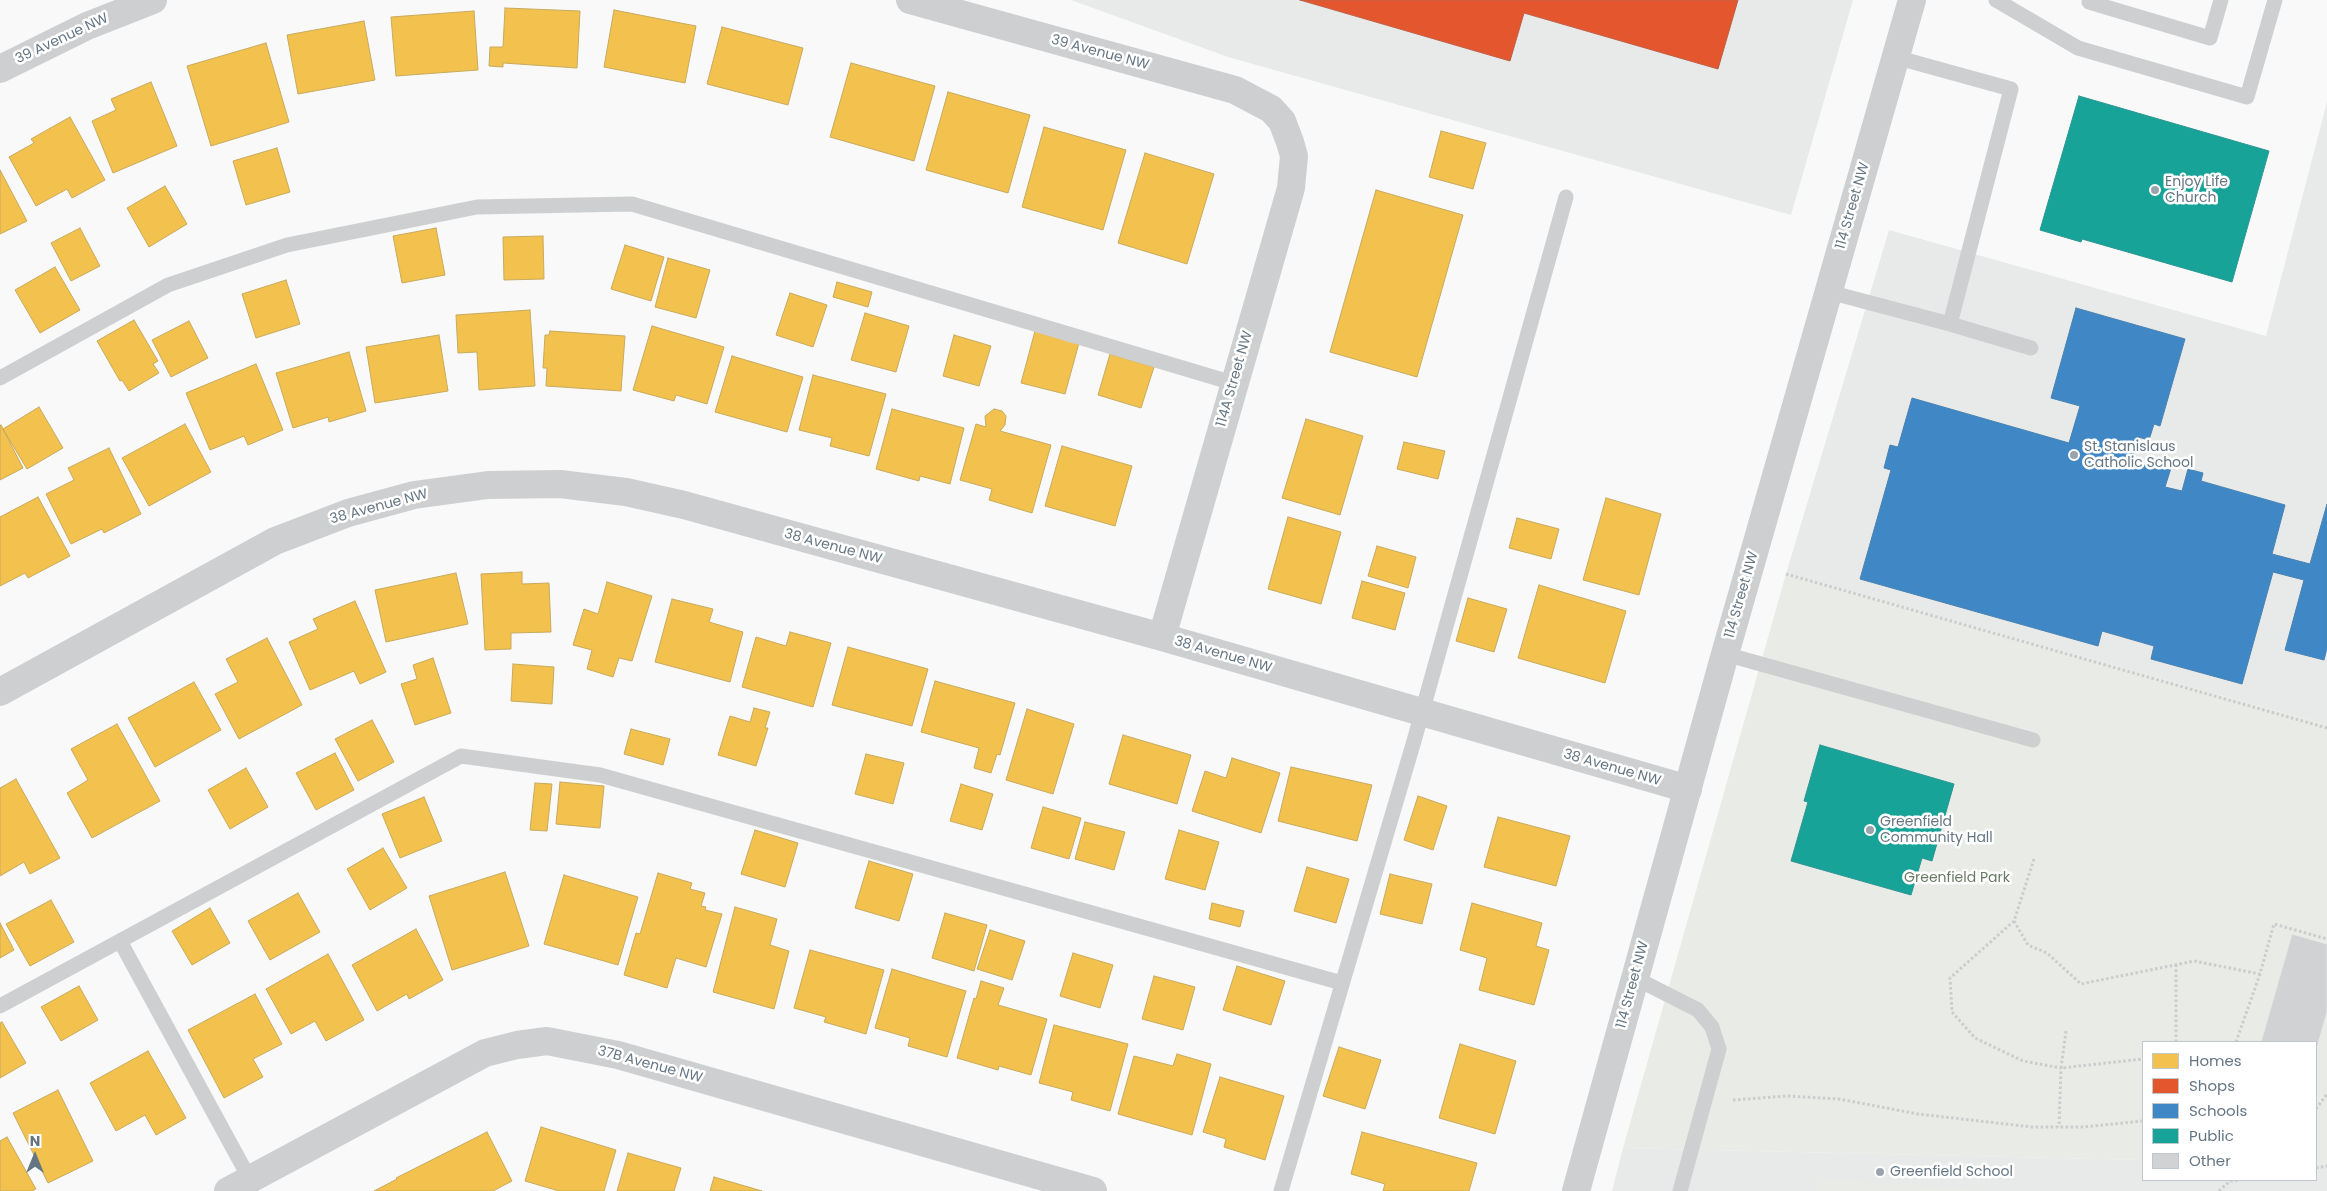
<!DOCTYPE html>
<style>
body{margin:0}
#map{position:relative;width:2327px;height:1191px;overflow:hidden;background:#f9f9f9;font-family:Poppins,sans-serif}
canvas{display:block}
.legend{position:absolute;left:2142px;top:1041px;width:175px;height:140px;box-sizing:border-box;background:#fff;border:1px solid #c1c8cd;margin:0;padding:6px 9px;list-style:none;font-size:15px;color:#657683}
.legend li{display:flex;align-items:center;gap:10px;height:25px}
.legend b{width:25px;border:1px solid #c1c8cd}
.north{position:absolute;left:10px;top:1131px;width:50px;height:50px;-webkit-text-stroke:4px #fff;paint-order:stroke;rotate:0deg;font-size:14px;font-weight:700;line-height:20px;text-align:center;color:#657683}
.north::after{content:'';display:block;margin:auto;width:18px;height:22px;background:#657683;clip-path:polygon(50% 0,100% 100%,50% 72%,0 100%)}
</style>
<div id="map">
<canvas width="2327" height="1191"></canvas>
<ul class="legend">
<li><b style="height:14px;background:#f2c14e"></b>Homes</li>
<li><b style="height:14px;background:#e4572e"></b>Shops</li>
<li><b style="height:14px;background:#3f88c5"></b>Schools</li>
<li><b style="height:14px;background:#17a398"></b>Public</li>
<li><b style="height:14px;background:#d0d2d3"></b>Other</li>
</ul>
<div class="north">N</div>
</div>
<script>
const c = document.querySelector('canvas').getContext('2d');
c.lineJoin = 'round';
function fillPath(path, color) { c.fillStyle = color; c.fill(path, 'evenodd'); }
const shape = rows => new Path2D(rows.map(r => 'M' + r).join(''));
function trace(path, color, width, dash) { c.strokeStyle = color; c.lineWidth = width; c.lineCap = dash ? 'butt' : 'round'; c.setLineDash(dash || []); c.stroke(path); }
function label(font, color, halo, rows, align = 'center') {
  c.font = font + ' Poppins,sans-serif'; c.lineWidth = 5; c.setLineDash([]); c.textBaseline = 'middle'; c.strokeStyle = halo; c.fillStyle = color; for (const [text, x, y, turn = 0] of rows) {
    c.save(); c.translate(x, y); c.rotate((+turn || 0) * Math.PI / 180); c.textAlign = isNaN(turn) ? turn : align; if (halo) c.strokeText(text, 0, 0); c.fillText(text, 0, 0); c.restore();
  }
}
fillPath(shape([
 [1071,0,1853,0,1791,215,1228,57],
 [2327,102,2327,725,1786,574,1889,230,2266,336],
 [1623,1148,2143,1160,2143,1180,2316,1180,2316,1163,2327,1164,2327,1191,1612,1191]
]), '#e8e9e9');
fillPath(shape([
 [1786,574,2327,725,2327,1164,2316,1163,2316,1042,2143,1042,2143,1160,1623,1148],
 [1818,1178,1986,1191,1816,1191]
]), '#e8ebe6');
const homes = shape([
 [505,8,580,11,577,68,503,63,503,67,489,66,490,47,503,47,505,8],
 [614,10,696,26,685,83,604,67,614,10],
 [474,11,478,70,396,76,391,17,474,11],
 [364,21,375,80,298,94,287,35,364,21],
 [722,27,803,48,788,105,707,84,722,27],
 [266,43,289,122,211,146,187,66,266,43],
 [851,63,935,86,914,161,830,137,851,63],
 [151,82,177,146,113,173,92,121,116,110,111,99,151,82],
 [948,92,1030,115,1008,193,926,170,948,92],
 [70,117,105,180,72,198,67,189,36,206,9,157,34,143,31,139,70,117],
 [1044,127,1126,150,1103,230,1022,207,1044,127],
 [1441,131,1486,143,1473,189,1429,177,1441,131],
 [277,148,290,192,246,205,233,161,277,148],
 [1145,153,1214,174,1187,264,1118,243,1145,153],
 [0,170,27,221,0,234,0,170],
 [165,186,187,224,149,247,127,208,165,186],
 [1376,190,1463,215,1417,377,1330,352,1376,190],
 [80,228,100,266,71,281,51,243,80,228],
 [436,228,445,275,402,283,393,236,436,228],
 [543,236,544,279,504,280,503,237,543,236],
 [625,245,664,257,651,301,611,289,625,245],
 [668,258,710,270,696,318,655,307,668,258],
 [55,267,80,310,40,333,15,290,55,267],
 [286,280,300,324,256,338,242,294,286,280],
 [837,282,872,292,868,307,833,297,837,282],
 [790,293,827,305,813,347,776,335,790,293],
 [530,310,535,386,479,390,477,352,458,353,456,315,530,310],
 [865,313,909,326,896,372,851,360,865,313],
 [134,320,158,361,153,364,159,373,129,391,122,380,120,381,97,341,134,320],
 [189,321,208,358,171,377,152,340,189,321],
 [652,326,724,347,707,404,676,395,674,401,633,390,652,326],
 [550,331,625,336,621,391,546,386,547,368,543,368,545,335,549,335,550,331],
 [1035,331,1079,343,1065,394,1021,383,1035,331],
 [439,335,448,391,375,403,366,347,439,335],
 [954,335,991,346,979,386,943,376,954,335],
 [349,352,366,411,329,422,328,417,293,428,276,373,349,352],
 [1110,354,1154,367,1141,408,1098,395,1110,354],
 [732,356,803,377,787,432,715,412,732,356],
 [256,364,283,430,248,445,244,436,210,450,186,393,256,364],
 [813,375,886,394,869,456,830,446,832,438,799,430,813,375],
 [39,407,63,448,27,469,3,429,39,407],
 [892,409,964,428,950,484,920,476,919,481,876,469,892,409],
 [994,409,1002,411,1006,416,1005,425,1000,431,1051,445,1032,513,989,500,992,489,960,480,976,424,986,427,985,416,994,409],
 [1306,419,1363,436,1340,515,1282,498,1306,419],
 [185,424,211,472,149,506,122,458,185,424],
 [1,425,23,468,0,480,0,426,1,425],
 [1404,442,1445,451,1438,479,1397,469,1404,442],
 [1062,446,1132,466,1115,526,1045,506,1062,446],
 [109,448,141,514,104,533,102,529,71,544,46,494,74,480,68,468,109,448],
 [38,497,70,556,28,578,25,573,0,586,0,517,38,497],
 [1606,498,1661,514,1639,595,1583,580,1606,498],
 [1288,517,1341,532,1321,604,1268,589,1288,517],
 [1517,518,1559,529,1551,559,1509,548,1517,518],
 [1377,546,1416,557,1408,588,1368,576,1377,546],
 [522,572,522,584,549,583,551,632,511,633,511,649,485,650,481,574,522,572],
 [456,573,468,624,386,642,375,590,456,573],
 [1362,581,1405,593,1395,630,1352,618,1362,581],
 [607,582,652,596,632,661,619,658,613,677,587,669,592,650,573,645,584,609,598,614,607,582],
 [1539,585,1626,611,1605,683,1518,658,1539,585],
 [1468,598,1507,609,1494,652,1456,641,1468,598],
 [672,599,713,609,709,622,743,632,730,682,655,662,672,599],
 [355,601,386,672,360,684,354,671,310,690,289,642,318,629,313,619,355,601],
 [790,632,831,643,813,707,742,687,756,637,786,646,790,632],
 [267,638,302,705,239,739,215,694,238,682,226,659,267,638],
 [848,647,928,669,912,726,832,705,848,647],
 [433,658,451,713,415,725,401,684,417,679,413,665,433,658],
 [513,664,554,667,552,704,511,701,513,664],
 [935,681,1015,703,1000,755,997,754,991,773,974,768,979,748,921,732,935,681],
 [194,682,221,730,155,767,128,718,194,682],
 [754,708,770,712,765,728,768,728,756,766,718,755,730,716,750,722,754,708],
 [1027,709,1074,724,1053,794,1006,780,1027,709],
 [372,720,394,762,358,781,335,739,372,720],
 [117,724,160,801,92,838,67,793,88,780,71,749,117,724],
 [631,729,670,739,663,765,624,754,631,729],
 [1123,735,1191,755,1177,804,1109,784,1123,735],
 [335,753,354,790,316,810,296,773,335,753],
 [866,754,904,763,893,804,855,794,866,754],
 [1232,758,1280,773,1261,833,1192,811,1205,771,1226,778,1232,758],
 [1291,767,1372,785,1357,841,1278,821,1291,767],
 [246,768,268,807,230,829,208,790,246,768],
 [16,779,60,858,30,874,24,862,0,876,0,788,16,779],
 [560,782,604,786,600,828,556,824,560,782],
 [535,783,552,784,547,831,530,830,535,783],
 [961,784,993,794,982,830,950,821,961,784],
 [1418,796,1447,806,1433,850,1404,840,1418,796],
 [424,797,442,841,400,858,382,814,424,797],
 [1043,807,1081,818,1069,859,1031,848,1043,807],
 [1498,817,1570,836,1556,886,1484,867,1498,817],
 [1085,822,1125,832,1114,870,1075,859,1085,822],
 [755,830,798,843,785,887,741,874,755,830],
 [1179,830,1219,842,1205,890,1165,879,1179,830],
 [383,848,407,888,370,910,347,869,383,848],
 [869,861,913,874,899,921,855,908,869,861],
 [1307,867,1349,879,1336,923,1294,911,1307,867],
 [505,872,529,946,452,970,429,896,505,872],
 [658,873,692,883,690,889,705,893,701,906,706,907,705,910,722,914,706,967,676,958,667,988,624,975,636,933,640,934,658,873],
 [1390,874,1432,884,1422,924,1380,914,1390,874],
 [564,875,638,897,618,965,544,944,564,875],
 [298,893,320,932,270,960,248,921,298,893],
 [51,900,74,942,30,966,6,924,51,900],
 [1212,903,1244,911,1240,927,1209,919,1212,903],
 [1472,903,1542,923,1536,946,1549,950,1534,1005,1479,990,1487,958,1460,950,1472,903],
 [735,907,777,919,770,945,789,951,774,1009,713,992,735,907],
 [210,908,230,943,192,965,172,931,210,908],
 [945,913,987,925,974,971,932,958,945,913],
 [0,923,14,950,0,958,0,923],
 [416,929,443,980,409,999,407,994,377,1011,352,965,416,929],
 [990,930,1025,941,1012,980,977,969,990,930],
 [810,950,884,970,866,1034,824,1022,826,1017,794,1008,810,950],
 [1073,953,1113,965,1100,1008,1060,996,1073,953],
 [328,954,364,1020,326,1041,315,1021,291,1034,266,989,328,954],
 [1237,966,1285,981,1271,1025,1223,1010,1237,966],
 [892,969,966,991,947,1057,908,1046,910,1038,875,1028,892,969],
 [1154,976,1195,987,1183,1030,1142,1019,1154,976],
 [981,981,1004,988,998,1005,1047,1019,1031,1075,999,1066,998,1070,957,1058,974,998,976,999,981,981],
 [79,986,98,1020,61,1041,41,1007,79,986],
 [255,994,282,1044,253,1059,263,1077,224,1098,188,1030,255,994],
 [2,1022,26,1063,0,1078,0,1023,2,1022],
 [1054,1025,1128,1044,1110,1111,1071,1100,1073,1092,1039,1083,1054,1025],
 [1460,1044,1516,1061,1495,1134,1439,1118,1460,1044],
 [1339,1047,1381,1060,1365,1109,1323,1096,1339,1047],
 [148,1051,186,1118,156,1135,145,1115,116,1131,90,1083,148,1051],
 [1177,1054,1211,1064,1192,1135,1118,1114,1134,1056,1173,1066,1177,1054],
 [1220,1077,1284,1096,1265,1160,1224,1147,1226,1139,1203,1132,1220,1077],
 [58,1090,93,1161,48,1183,13,1113,58,1090],
 [541,1127,616,1150,604,1191,559,1191,525,1181,541,1127],
 [487,1132,512,1181,493,1191,374,1191,397,1179,396,1178,487,1132],
 [1362,1132,1477,1163,1469,1191,1383,1191,1385,1184,1351,1174,1362,1132],
 [7,1137,36,1189,31,1191,0,1191,0,1141,7,1137],
 [628,1153,681,1168,674,1191,617,1191,628,1153],
 [714,1177,762,1191,710,1191,714,1177]
]);
fillPath(homes, '#f2c14e');
trace(homes, '#c8aa5e', 1);
const shops = shape([
 [1300,0,1738,0,1718,69,1524,13,1510,61,1300,0]
]);
fillPath(shops, '#e4572e');
trace(shops, '#be6048', 1);
const schools = shape([
 [2076,308,2185,339,2160,426,2154,424,2149,440,2138,437,2132,461,2152,467,2153,463,2171,468,2165,487,2182,491,2188,469,2203,473,2201,481,2285,505,2272,554,2310,564,2327,504,2327,648,2324,660,2285,650,2304,580,2273,572,2242,684,2151,659,2154,646,2102,631,2098,646,1860,579,1891,470,1884,468,1890,445,1898,447,1912,398,2069,443,2080,406,2051,398,2076,308]
]);
fillPath(schools, '#3f88c5');
trace(schools, '#4a83b1', 1);
const public = shape([
 [2079,96,2269,151,2232,282,2082,239,2081,242,2040,230,2079,96],
 [1820,745,1954,784,1932,861,1922,858,1911,895,1791,861,1808,802,1804,801,1820,745]
]);
fillPath(public, '#17a398');
trace(public, '#2e9692', 1);
const building = shape([
 [2292,934,2327,944,2327,1012,2316,1051,2316,1042,2261,1042,2292,934]
]);
fillPath(building, '#d0d2d3');
trace(building, '#e8e8e8', 1);
trace(shape([
 [1786,574,2327,728],
 [2034,859,2014,921,1950,978,1952,1012,1975,1038,2023,1061,2061,1068,2059,1127],
 [2014,921,2028,945,2047,953,2081,984,2194,961,2260,974],
 [2066,1031,2061,1068,2143,1059],
 [2176,1042,2176,964],
 [2236,1042,2260,974,2274,924,2327,939],
 [1733,1100,1787,1096,1839,1099,1918,1114,2032,1127,2084,1127,2143,1121],
 [2316,1109,2327,1094],
 [2316,1168,2327,1166],
 [2219,1191,2230,1181,2240,1180]
]), '#cbcccd', 3, [2.5, 2.5]);
trace(shape([
 [1996,0,2078,48,2247,97,2275,0],
 [2089,2,2210,38,2221,0],
 [1829,292,1950,324,2011,89,1895,57],
 [1950,324,2031,348],
 [0,378,168,285,287,245,477,207,632,204,1233,383],
 [1725,654,2033,740],
 [120,941,253,1185],
 [1635,978,1698,1010,1712,1027,1719,1049,1680,1191],
 [0,1006,461,756,600,775,1342,983],
 [1281,1191,1414,741,1566,197]
]), '#cecfd0', 15);
trace(shape([
 [910,0,1235,90,1271,109,1282,121,1290,142,1294,156,1291,188,1162,637],
 [0,69,87,26,153,0],
 [0,692,275,541,348,513,414,495,488,485,560,484,626,492,684,505,1162,637,1688,789],
 [228,1191,485,1053,517,1045,547,1041,618,1055,1093,1191]
]), '#cecfd0', 28);
trace(shape([
 [1576,1191,1725,654,1912,0]
]), '#cecfd0', 28);
for (const [x, y, r, color] of [
 [2155,190,5,"#99a4ac"],
 [2074,455,5,"#99a4ac"],
 [1870,830,5,"#99a4ac"],
 [1880,1172,5,"#99a4ac"]
]) { const dot = new Path2D(); dot.arc(x, y, r, 0, 2 * Math.PI); c.fillStyle = color; c.fill(dot); trace(dot, '#fff', 2); }
label('14px', '#657683', '#fff', [
 ["39 Avenue NW",62,39,-25],
 ["39 Avenue NW",1100,53,15],
 ["114 Street NW",1853,206,-74],
 ["114A Street NW",1235,379,-74],
 ["38 Avenue NW",379,507,-15],
 ["38 Avenue NW",833,547,15],
 ["114 Street NW",1742,595,-74],
 ["38 Avenue NW",1223,655,16],
 ["38 Avenue NW",1612,768,16],
 ["114 Street NW",1633,985,-75],
 ["37B Avenue NW",650,1065,15]
]);
label('14px', '#657683', '#fff', [
 ["Enjoy Life",2165,182],
 ["Church",2165,198],
 ["St. Stanislaus",2084,447],
 ["Catholic School",2084,463],
 ["Greenfield",1880,822],
 ["Community Hall",1880,838],
 ["Greenfield School",1890,1172]
], 'left');
label('14px', '#687a64', '#fff', [
 ["Greenfield Park",1957,878]
]);
</script>
